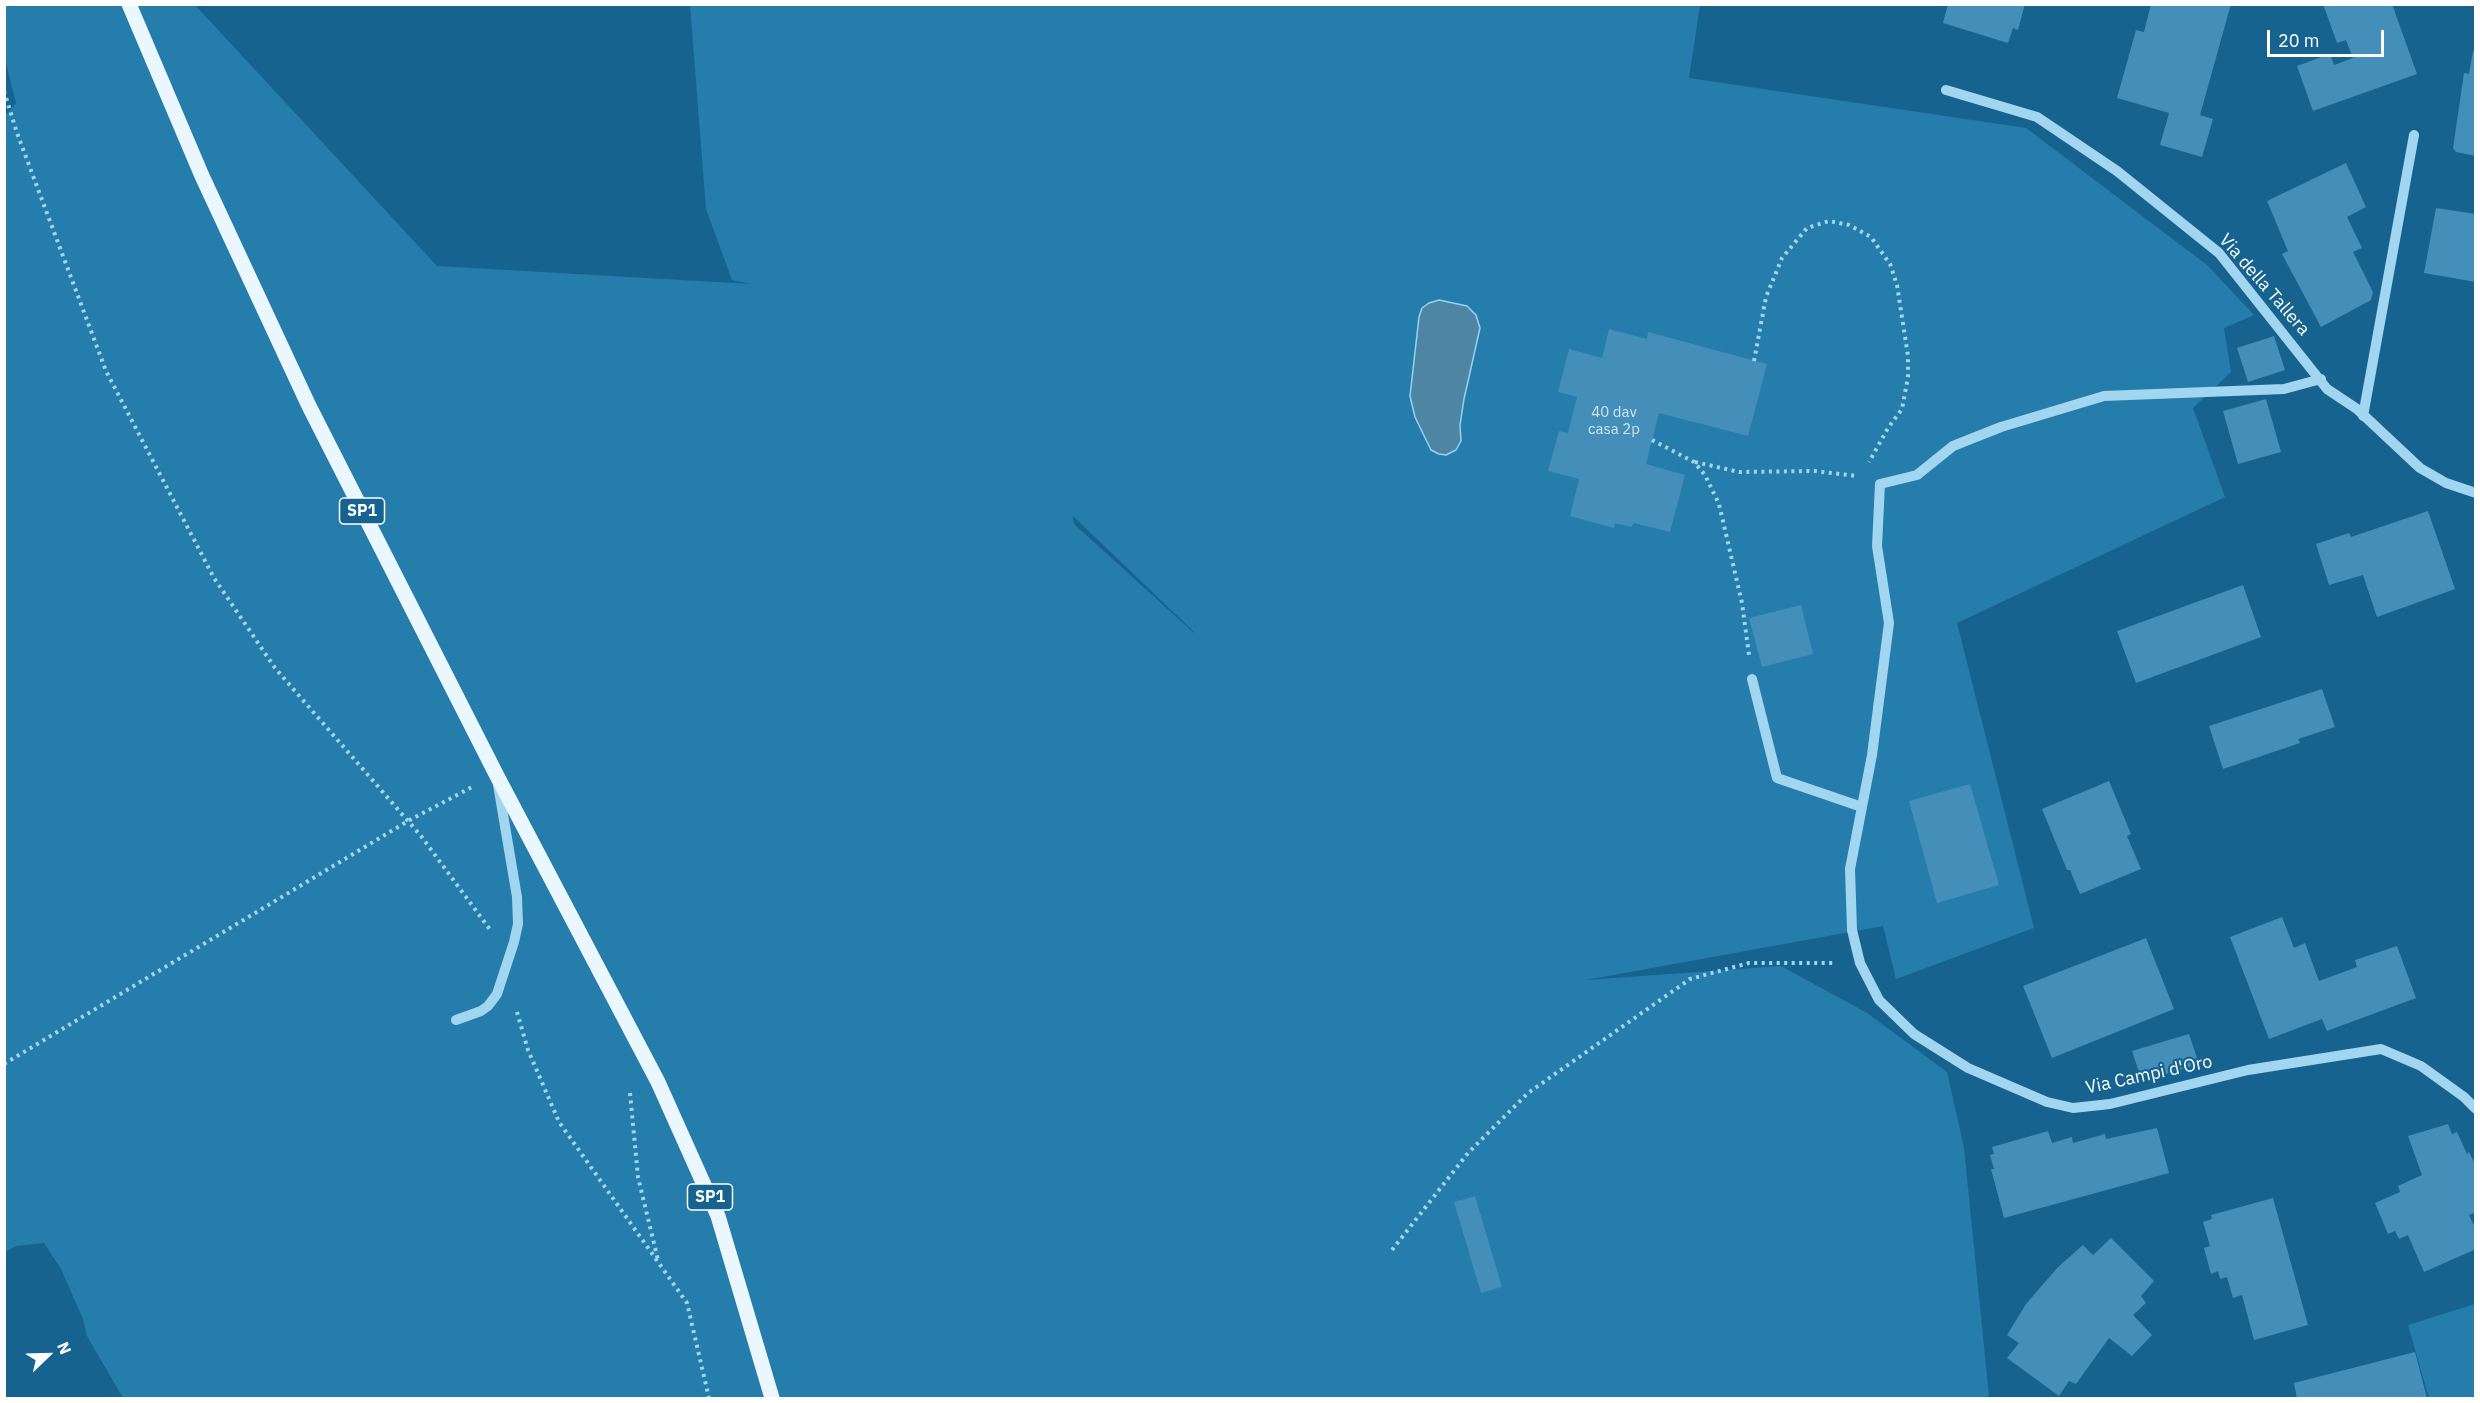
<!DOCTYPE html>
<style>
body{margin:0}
#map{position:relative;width:2480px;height:1403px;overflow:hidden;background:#16638f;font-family:"IBM Plex Sans",sans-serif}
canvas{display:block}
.frame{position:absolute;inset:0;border:6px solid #fff;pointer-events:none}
.north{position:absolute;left:18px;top:1325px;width:60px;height:60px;-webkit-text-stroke:4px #16638f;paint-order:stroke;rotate:67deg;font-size:16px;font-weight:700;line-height:24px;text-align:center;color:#fff}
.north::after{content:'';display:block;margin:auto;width:21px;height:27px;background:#fff;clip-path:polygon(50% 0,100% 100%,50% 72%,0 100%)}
.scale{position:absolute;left:2267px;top:30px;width:117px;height:27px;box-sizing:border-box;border:3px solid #fff;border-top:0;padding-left:8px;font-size:18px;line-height:21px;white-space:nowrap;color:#fff;-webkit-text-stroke:4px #16638f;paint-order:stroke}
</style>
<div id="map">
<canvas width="2480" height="1403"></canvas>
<div class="frame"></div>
<div class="north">N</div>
<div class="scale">20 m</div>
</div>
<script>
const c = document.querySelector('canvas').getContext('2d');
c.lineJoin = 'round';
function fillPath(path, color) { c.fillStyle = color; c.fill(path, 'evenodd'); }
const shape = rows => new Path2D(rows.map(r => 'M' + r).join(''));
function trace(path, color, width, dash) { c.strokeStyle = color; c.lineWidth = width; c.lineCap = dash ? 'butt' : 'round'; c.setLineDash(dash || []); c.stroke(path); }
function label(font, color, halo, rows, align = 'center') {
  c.font = font + ' "IBM Plex Sans",sans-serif'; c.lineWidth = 4.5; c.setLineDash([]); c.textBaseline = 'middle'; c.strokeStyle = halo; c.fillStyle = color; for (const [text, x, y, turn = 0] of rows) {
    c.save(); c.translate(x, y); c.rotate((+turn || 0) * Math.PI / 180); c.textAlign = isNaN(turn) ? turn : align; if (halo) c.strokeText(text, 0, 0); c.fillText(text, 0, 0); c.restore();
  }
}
fillPath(shape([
 [5,5,195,5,437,266,751,284,732,280,706,209,690,5,1700,5,1689,78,2026,128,2207,265,2254,315,2224,328,2231,372,2193,408,2225,497,1957,623,2034,928,1896,979,1883,926,1586,980,1781,966,1867,1013,1947,1072,1964,1148,1989,1396,1981,1398,123,1398,87,1336,83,1319,61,1269,44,1243,16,1246,5,1252,4,117,16,103,5,59],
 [1073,516,1194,632,1194,633,1074,524],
 [2475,1304,2475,1398,2429,1398,2408,1325]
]), '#257dac');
const water = shape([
 [1439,300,1467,306,1476,315,1480,328,1464,399,1460,425,1461,441,1456,450,1446,455,1439,454,1431,450,1415,417,1410,396,1419,317,1422,308,1429,303,1439,300]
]);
fillPath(water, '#4e85a3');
trace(water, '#94d3f3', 1.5);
fillPath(shape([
 [1948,4,2025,4,2018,30,2013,28,2008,43,1943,23],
 [2151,4,2231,4,2200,115,2213,119,2202,157,2160,145,2169,113,2117,98,2136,30,2144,32],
 [2323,4,2392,4,2417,74,2313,111,2297,66,2330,54,2334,65,2353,58,2346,40,2337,43],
 [2473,51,2476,51,2476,156,2456,152,2453,148,2464,73,2469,74],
 [2346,163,2366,207,2347,217,2362,248,2353,252,2373,292,2371,300,2321,327,2282,254,2288,251,2267,201],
 [2436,208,2476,214,2476,282,2424,273],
 [1609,329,1647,339,1648,332,1767,364,1748,436,1659,413,1646,464,1685,475,1670,532,1634,523,1631,527,1615,523,1614,528,1570,516,1579,479,1548,471,1559,431,1568,433,1577,397,1558,392,1569,349,1602,358],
 [2274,336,2285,370,2248,382,2237,348],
 [2266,399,2281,452,2238,464,2223,411],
 [2428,511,2455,589,2377,617,2363,575,2329,585,2316,544,2349,533,2351,537],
 [2243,585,2261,637,2136,683,2117,631],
 [1801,605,1813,654,1762,667,1749,618],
 [2322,689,2335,727,2298,739,2300,743,2223,769,2209,726],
 [2109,781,2131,834,2127,836,2141,869,2080,894,2070,870,2067,870,2042,809],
 [1970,784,1999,885,1937,903,1909,801],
 [2282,917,2294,948,2305,943,2319,981,2357,967,2355,960,2397,946,2416,998,2327,1031,2322,1019,2269,1039,2230,937],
 [2146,938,2174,1009,2052,1058,2023,986],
 [2189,1034,2199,1064,2142,1081,2132,1051],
 [2448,1124,2452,1134,2457,1132,2467,1154,2469,1152,2476,1166,2476,1212,2469,1215,2476,1230,2476,1249,2424,1272,2408,1235,2399,1239,2395,1231,2388,1234,2375,1203,2400,1192,2398,1186,2422,1175,2408,1136],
 [2157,1128,2169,1173,2004,1218,1991,1169,1994,1169,1990,1155,1994,1154,1992,1147,2048,1131,2052,1143,2072,1137,2073,1143,2105,1134,2106,1139],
 [1475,1196,1502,1287,1481,1293,1454,1202],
 [2273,1198,2308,1325,2254,1340,2242,1295,2233,1298,2227,1277,2220,1279,2218,1271,2211,1274,2204,1248,2210,1246,2203,1222,2212,1219,2211,1215],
 [2111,1238,2154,1281,2141,1296,2146,1303,2133,1315,2152,1335,2132,1356,2109,1338,2076,1384,2069,1381,2059,1396,2007,1358,2019,1343,2007,1335,2026,1304,2058,1267,2083,1245,2093,1255],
 [2415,1352,2427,1398,2297,1398,2294,1383]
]), '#438fb9');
trace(shape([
 [4,91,17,133,106,371,214,578,275,668,421,836,491,931],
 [1754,361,1766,297,1782,258,1807,228,1829,221,1849,225,1871,237,1890,264,1897,285,1908,356,1908,377,1902,409,1888,428,1869,462],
 [1652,440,1694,462,1705,475,1719,504,1742,603,1749,655],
 [1695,462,1739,472,1814,471,1857,476],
 [517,1012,528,1050,559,1122,687,1303,709,1398],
 [4,1064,408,821,472,787],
 [630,1093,638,1177,658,1260],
 [1392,1250,1468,1153,1528,1093,1690,979,1749,963,1835,963]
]), '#a2d5f0', 4, [3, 4.5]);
trace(shape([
 [1946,90,2037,117,2117,171,2219,253,2327,389,2357,409,2420,468,2446,483,2476,493],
 [2321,379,2284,389,2104,396,2001,427,1953,446,1917,475,1880,484,1877,546,1889,623,1872,755,1850,869,1852,930,1860,963,1879,1000,1914,1034,1968,1068,2047,1102,2073,1108,2110,1104,2248,1070,2381,1049,2421,1066,2464,1097,2476,1109],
 [2363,416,2414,135],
 [1752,679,1777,778,1862,807],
 [456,1020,481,1011,488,1006,497,994,514,942,518,924,517,897,498,785]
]), '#a2d5f0', 10);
trace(shape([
 [129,4,202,176,309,406,496,774,658,1082,718,1216,772,1398]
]), '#ebf7ff', 15);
label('15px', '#d0e3ee', null, [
 ["40 dav",1614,413],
 ["casa 2p",1614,430]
]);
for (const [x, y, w] of [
 [362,511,45],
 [710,1197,45]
]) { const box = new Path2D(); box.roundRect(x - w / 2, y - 13, w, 26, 4.5); c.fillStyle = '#16638f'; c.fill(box); trace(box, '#fff', 1.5); }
label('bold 16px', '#fff', null, [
 ["SP1",362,511],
 ["SP1",710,1197]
]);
label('18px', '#fff', '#16638f', [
 ["Via della Tallera",2264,285,49],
 ["Via Campi d'Oro",2149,1075,-12]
]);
</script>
